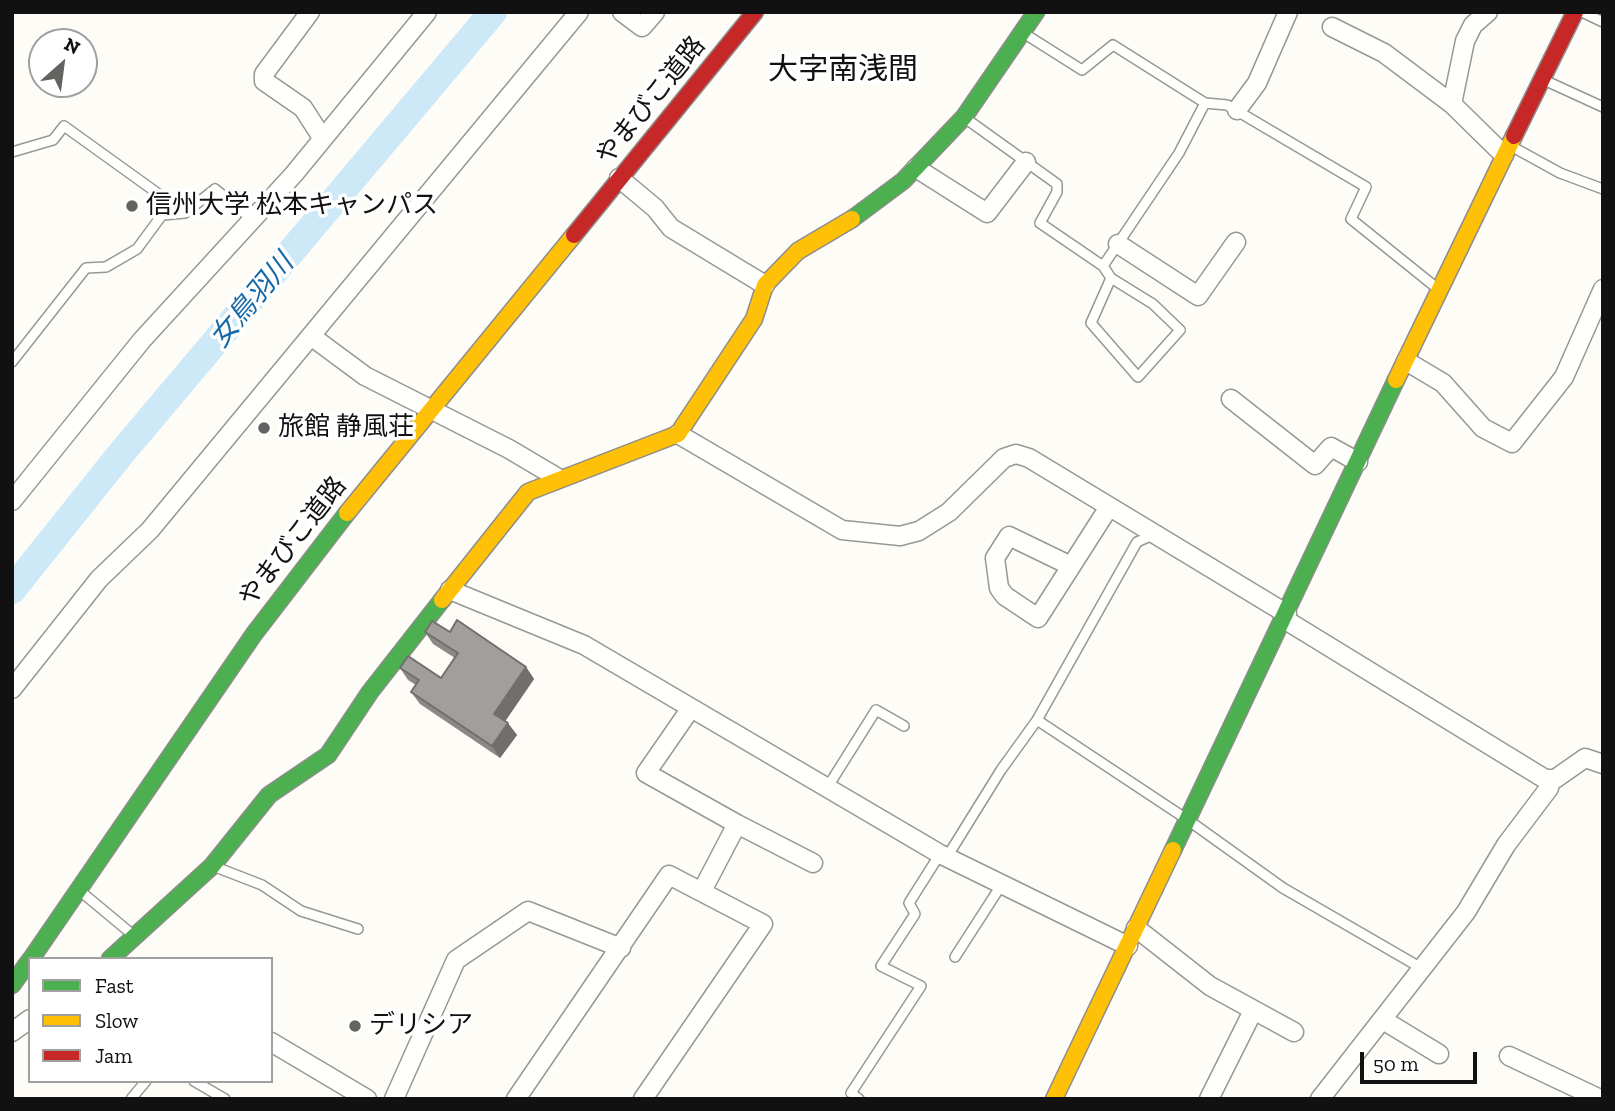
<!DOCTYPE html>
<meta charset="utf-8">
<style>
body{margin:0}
#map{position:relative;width:1615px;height:1111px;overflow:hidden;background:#fdfcf7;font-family:"Zilla Slab",serif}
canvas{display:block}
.frame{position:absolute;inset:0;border:14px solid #111;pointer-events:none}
.legend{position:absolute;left:28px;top:957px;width:245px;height:126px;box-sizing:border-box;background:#fff;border:2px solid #a0a0a0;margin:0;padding:9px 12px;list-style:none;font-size:21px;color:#111}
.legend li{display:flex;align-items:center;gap:14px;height:35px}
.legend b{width:35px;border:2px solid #a0a0a0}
.north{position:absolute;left:28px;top:28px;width:70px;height:70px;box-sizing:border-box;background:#fff;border:2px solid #a0a0a0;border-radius:50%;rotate:28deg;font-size:19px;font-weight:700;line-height:28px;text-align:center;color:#111}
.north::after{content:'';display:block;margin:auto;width:24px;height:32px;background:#646362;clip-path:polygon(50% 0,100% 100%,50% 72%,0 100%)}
.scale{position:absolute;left:1360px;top:1052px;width:117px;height:32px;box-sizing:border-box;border:4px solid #111;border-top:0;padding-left:9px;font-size:21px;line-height:24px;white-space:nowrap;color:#111;-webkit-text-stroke:5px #fff;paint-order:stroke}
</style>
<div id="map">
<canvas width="1615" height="1111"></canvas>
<div class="frame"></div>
<ul class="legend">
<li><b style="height:9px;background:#4caf50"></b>Fast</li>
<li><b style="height:9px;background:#ffc107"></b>Slow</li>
<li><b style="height:9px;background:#c62828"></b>Jam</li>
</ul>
<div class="north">N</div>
<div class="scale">50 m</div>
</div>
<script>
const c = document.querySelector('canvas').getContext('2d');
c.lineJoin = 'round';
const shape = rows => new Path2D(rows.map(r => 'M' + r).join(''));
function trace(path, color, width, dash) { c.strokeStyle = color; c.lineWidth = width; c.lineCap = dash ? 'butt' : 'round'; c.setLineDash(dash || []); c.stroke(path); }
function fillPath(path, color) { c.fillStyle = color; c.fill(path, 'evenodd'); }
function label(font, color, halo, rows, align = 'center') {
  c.font = font + ' "Zilla Slab","Noto Sans JP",serif'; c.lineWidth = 7; c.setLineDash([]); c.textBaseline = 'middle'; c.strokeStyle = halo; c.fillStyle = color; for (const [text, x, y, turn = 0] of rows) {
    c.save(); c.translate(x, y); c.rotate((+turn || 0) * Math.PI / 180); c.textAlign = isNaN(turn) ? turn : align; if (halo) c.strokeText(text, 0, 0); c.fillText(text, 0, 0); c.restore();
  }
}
trace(shape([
 [12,590,119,456,493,12]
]), '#cde8f7', 28);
const lane = shape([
 [1582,12,1603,22],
 [1025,34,1082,70,1113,45,1205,103,1227,105,1366,187,1351,219,1438,289],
 [1544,80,1603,107],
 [965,118,1057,184,1057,192,1040,223,1103,266],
 [1511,146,1560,173,1603,189],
 [12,152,53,140,64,126,185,213],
 [1111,278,1153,304,1180,330,1138,377,1091,323,1111,278,1103,266,1179,153,1205,103],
 [12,362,86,268,106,267,137,249,162,215,185,213,215,189,253,220],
 [1155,534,1137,542,1037,720,1188,820,1283,888,1423,969],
 [827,788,876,710,904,726],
 [947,857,1001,770,1037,720],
 [213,866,262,885,301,911,358,929],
 [79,890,133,935],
 [955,957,1002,884],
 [194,1081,225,1099],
 [131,1099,146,1081],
 [859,1099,851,1093,921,986,881,966,915,914,909,903,940,854]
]);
const street = shape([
 [310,12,264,74,264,81,303,108,323,139],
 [622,12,642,27,655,12],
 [1332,27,1384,53,1452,104,1504,155],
 [1452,104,1465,41,1473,25,1488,12],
 [1237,110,1257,83,1288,12],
 [916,168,987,213,1026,162],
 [619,178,655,208,671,228,765,285],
 [1118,244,1198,296,1236,242],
 [311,336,365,376,509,449,558,478],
 [1406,361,1443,383,1483,428,1512,443,1564,377,1603,289],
 [1231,399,1315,465,1331,447,1358,462],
 [678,434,842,530,900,536,919,531,949,512,1004,458,1016,454,1029,458,1287,614],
 [12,501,142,340,294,174,427,12],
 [1071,566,1009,536,995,558,999,588,1005,596,1038,618,1109,507],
 [450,590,584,645,940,854,1128,946],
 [1284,619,1545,779,1555,779,1585,758,1603,764],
 [12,689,99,579,150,530,579,12],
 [691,708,646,773,737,824],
 [702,891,737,824,813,863],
 [1136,928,1210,986,1294,1032],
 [1383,1020,1439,1054],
 [12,1032,30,1019],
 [271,1042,367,1099],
 [1509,1056,1600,1099],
 [394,1099,456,960,528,911,621,948],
 [516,1099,669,875,763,924,643,1099],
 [1209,1099,1253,1011],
 [1320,1099,1466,912,1506,845,1549,788,1551,779]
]);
const fast = shape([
 [852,219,903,181,964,117,1036,12],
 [1173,850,1396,380],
 [31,959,254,634,347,513],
 [110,959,212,866,269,795,328,755,370,692,442,600],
 [12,985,30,960]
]);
const slow = shape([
 [1396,380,1514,136],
 [347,513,574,235],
 [442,600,528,492,678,434,754,319,765,285,798,251,852,219],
 [1054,1099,1173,850]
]);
const jam = shape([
 [1514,136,1575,12],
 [574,235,755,12]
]);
trace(lane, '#979795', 12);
trace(street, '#979795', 21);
trace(fast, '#8e8d8b', 19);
trace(slow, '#8e8d8b', 19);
trace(jam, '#8e8d8b', 19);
trace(lane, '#fffffe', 9);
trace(street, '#fffffe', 18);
trace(fast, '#4caf50', 16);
trace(slow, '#ffc107', 16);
trace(jam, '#c62828', 16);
fillPath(shape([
 [425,632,450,632,526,667,534,679,505,721,517,735,500,758,420,704,411,692,416,685,408,680,400,668,441,678,455,658,433,644]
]), '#8a8986');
fillPath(shape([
 [526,667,534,679,502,726,494,714],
 [508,723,517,735,500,758,492,746]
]), '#716f6d');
const building = shape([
 [457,620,526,667,494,714,508,723,492,746,411,692,419,680,400,668,408,656,441,678,458,653,425,632,432,621,450,632,457,620]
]);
fillPath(building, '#a19f9c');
trace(building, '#716f6d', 2);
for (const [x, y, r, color] of [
 [132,206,7,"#646362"],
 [264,428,7,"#646362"],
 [355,1026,7,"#646362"]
]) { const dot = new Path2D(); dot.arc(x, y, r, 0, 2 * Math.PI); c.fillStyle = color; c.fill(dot); trace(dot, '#fff', 2.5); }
label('26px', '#111', '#fff', [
 ["やまびこ道路",651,101,-51],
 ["やまびこ道路",293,542,-52]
]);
label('26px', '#111', '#fff', [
 ["信州大学 松本キャンパス",146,206],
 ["旅館 静風荘",278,428],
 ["デリシア",369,1026]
], 'left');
label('italic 28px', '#1768a6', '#fff', [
 ["女鳥羽川",252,301,-50]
]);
label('30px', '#111', '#fff', [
 ["大字南浅間",843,70]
]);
</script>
